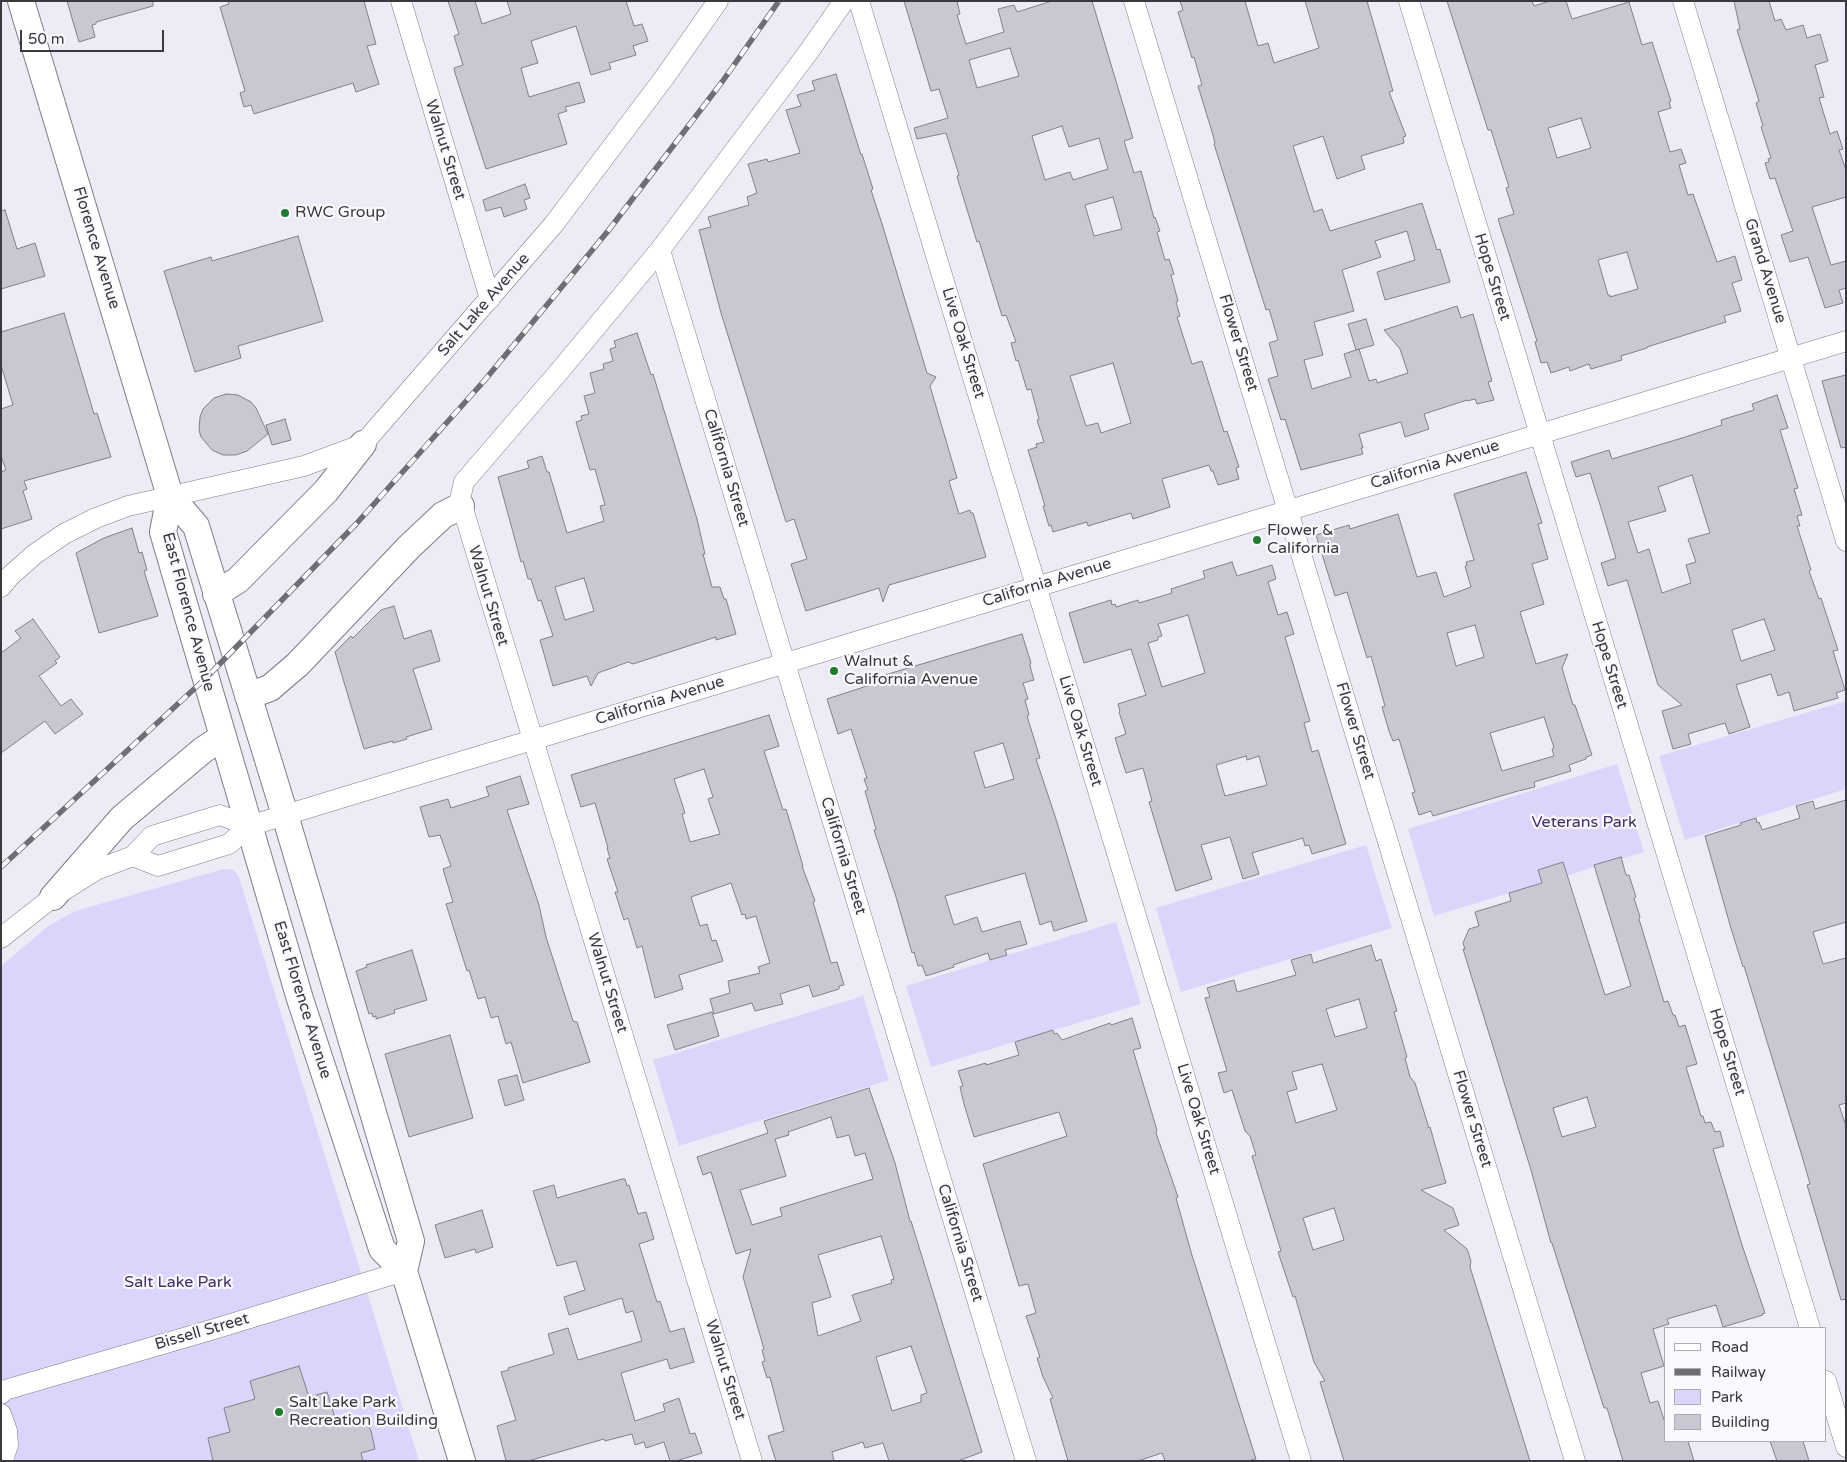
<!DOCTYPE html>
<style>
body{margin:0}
#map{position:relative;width:1847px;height:1462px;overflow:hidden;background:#edebf6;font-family:"Varela Round",sans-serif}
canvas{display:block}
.frame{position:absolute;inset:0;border:2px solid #3a393d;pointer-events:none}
.legend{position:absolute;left:1664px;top:1327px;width:162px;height:115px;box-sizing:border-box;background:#faf9fe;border:1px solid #adacb1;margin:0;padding:6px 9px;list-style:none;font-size:15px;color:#3a393d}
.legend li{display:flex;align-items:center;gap:10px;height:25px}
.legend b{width:25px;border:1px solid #adacb1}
.scale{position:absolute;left:20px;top:30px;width:144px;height:22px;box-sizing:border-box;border:2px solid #3a393d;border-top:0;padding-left:6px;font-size:15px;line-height:18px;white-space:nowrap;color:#3a393d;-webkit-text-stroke:4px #faf9fe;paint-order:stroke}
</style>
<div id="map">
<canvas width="1847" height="1462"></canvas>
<div class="frame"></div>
<ul class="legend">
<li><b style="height:6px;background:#fff"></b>Road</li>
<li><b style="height:6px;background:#6f6e74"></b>Railway</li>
<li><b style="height:14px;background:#ddd4fb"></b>Park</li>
<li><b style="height:14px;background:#c9c7d2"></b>Building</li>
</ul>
<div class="scale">50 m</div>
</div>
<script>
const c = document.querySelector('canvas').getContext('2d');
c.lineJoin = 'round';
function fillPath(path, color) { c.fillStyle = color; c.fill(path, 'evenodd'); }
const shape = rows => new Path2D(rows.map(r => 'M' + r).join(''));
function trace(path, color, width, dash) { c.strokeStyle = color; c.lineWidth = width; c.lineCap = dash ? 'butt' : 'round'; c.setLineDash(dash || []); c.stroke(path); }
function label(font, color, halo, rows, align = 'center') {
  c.font = font + ' "Varela Round",sans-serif'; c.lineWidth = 4.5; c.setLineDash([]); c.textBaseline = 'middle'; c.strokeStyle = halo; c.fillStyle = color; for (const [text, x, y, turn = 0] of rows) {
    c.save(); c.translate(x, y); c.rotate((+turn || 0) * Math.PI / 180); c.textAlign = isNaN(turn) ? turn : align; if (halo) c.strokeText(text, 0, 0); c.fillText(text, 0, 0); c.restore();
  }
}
fillPath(shape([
 [1846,701,1846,789,1685,840,1659,756],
 [1617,764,1644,852,1434,916,1408,829],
 [1366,845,1392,928,1181,992,1156,908],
 [224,869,234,870,239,877,419,1461,1,1461,1,966,48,926,75,911],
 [1116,922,1141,1004,931,1067,906,986],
 [863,996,889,1080,679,1146,653,1060]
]), '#ddd4fb');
const building = shape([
 [67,1,153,1,153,6,96,22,96,24,92,25,95,37,79,42,67,1],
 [228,1,364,1,376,44,367,46,379,84,356,92,353,83,254,114,251,105,244,107,240,93,245,91,220,7,229,4,228,1],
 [448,1,475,1,482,24,511,14,507,1,626,1,634,26,642,24,648,41,633,46,636,55,609,63,611,69,591,75,576,26,531,41,538,63,521,68,529,97,579,82,585,102,565,107,567,111,558,114,567,144,486,169,455,73,454,68,463,65,454,36,459,34,448,1],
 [904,1,957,1,960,14,957,15,966,44,1004,32,998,9,1014,5,1017,12,1052,1,1092,1,1133,138,1124,141,1134,173,1141,171,1154,218,1155,217,1160,231,1157,232,1165,260,1169,259,1174,274,1171,275,1178,301,1176,302,1180,316,1177,317,1192,364,1202,361,1224,432,1227,431,1239,467,1236,468,1239,479,1218,485,1213,471,1211,471,1209,465,1162,479,1170,507,1133,519,1131,513,1088,526,1087,522,1053,532,1051,525,1049,526,1043,506,1045,506,1028,450,1037,447,1036,444,1044,442,1037,420,1039,419,1031,389,1027,390,1018,360,1016,361,1011,343,1016,342,1006,315,1002,316,979,241,977,242,958,180,957,176,959,175,946,133,917,139,914,128,948,118,939,89,931,91,904,1],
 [1010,48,1019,76,977,88,969,60,1010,48],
 [1062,126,1069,147,1099,138,1108,169,1073,180,1070,172,1045,180,1032,136,1062,126],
 [1113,197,1122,229,1094,236,1085,205,1113,197],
 [1113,363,1131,423,1101,433,1098,423,1086,426,1070,376,1113,363],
 [1180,1,1245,1,1258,46,1268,43,1274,63,1319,48,1305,1,1367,1,1393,91,1389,92,1406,136,1403,137,1404,143,1361,156,1365,169,1337,179,1323,136,1293,146,1314,212,1322,209,1330,231,1422,203,1437,250,1440,249,1450,282,1385,300,1377,272,1415,260,1407,231,1375,241,1381,257,1342,270,1354,311,1314,322,1323,355,1304,360,1312,389,1351,377,1344,354,1359,349,1369,381,1376,379,1377,383,1408,373,1400,349,1384,330,1457,306,1461,318,1473,314,1492,381,1488,382,1494,400,1477,404,1475,399,1467,401,1467,400,1424,414,1429,429,1405,437,1401,422,1359,434,1363,448,1361,448,1363,454,1301,470,1285,419,1281,420,1268,379,1278,376,1269,343,1278,340,1269,309,1266,310,1214,144,1215,143,1213,135,1198,86,1202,85,1194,57,1192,58,1178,12,1183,10,1180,1],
 [1447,1,1532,1,1534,6,1550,1,1566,1,1572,19,1629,2,1642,45,1652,42,1671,101,1669,102,1671,108,1658,112,1670,152,1681,149,1686,163,1679,165,1688,195,1693,194,1717,262,1735,256,1742,280,1732,283,1741,311,1724,316,1726,322,1647,347,1647,348,1621,356,1622,360,1591,369,1589,364,1570,371,1569,367,1551,373,1547,362,1541,363,1535,342,1537,341,1498,219,1514,214,1506,188,1509,187,1491,130,1488,130,1447,1],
 [1581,118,1591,148,1557,158,1548,128,1581,118],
 [1627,252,1638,289,1610,297,1610,295,1608,295,1598,260,1627,252],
 [1734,1,1769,1,1775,21,1781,19,1786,30,1803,25,1807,38,1820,34,1828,61,1815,65,1824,97,1819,98,1830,134,1837,131,1843,149,1839,150,1846,170,1846,197,1812,207,1831,265,1846,261,1846,288,1839,290,1843,303,1825,308,1808,257,1790,262,1781,235,1793,231,1775,178,1770,179,1765,163,1769,162,1768,159,1771,158,1761,127,1763,126,1756,103,1759,101,1737,30,1740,29,1734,1],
 [836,74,861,155,862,154,873,189,871,190,883,227,927,373,936,377,930,386,957,478,949,481,959,514,970,510,971,513,973,513,986,557,889,585,883,602,879,588,806,611,791,564,807,559,794,519,786,522,721,313,699,230,711,227,708,217,749,205,747,197,757,193,748,164,767,159,768,162,800,153,786,110,801,106,797,95,815,90,812,81,836,74],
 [525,184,530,198,524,200,527,209,504,217,501,207,486,211,483,200,525,184],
 [5,210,17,249,35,243,45,276,1,289,1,211,5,210],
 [298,236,323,321,238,346,241,358,195,372,164,271,211,257,212,261,298,236],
 [64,313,94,414,97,413,111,457,24,481,27,489,23,491,32,519,1,529,1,472,6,470,1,456,1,409,13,405,1,365,1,332,64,313],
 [1366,319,1374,345,1356,350,1348,324,1366,319],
 [637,333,651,375,653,374,697,519,705,554,703,554,712,587,720,587,724,599,726,599,736,634,716,640,716,637,633,664,628,662,598,673,591,686,587,676,553,686,540,640,553,636,541,600,538,601,531,579,528,579,523,561,521,562,498,477,529,468,527,461,542,456,547,472,549,472,567,533,604,521,600,506,605,505,595,469,590,470,576,422,582,420,581,416,589,414,584,396,595,393,590,373,604,369,603,364,613,361,610,349,616,347,614,341,637,333],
 [584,578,594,611,565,620,555,587,584,578],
 [1846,375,1846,447,1841,448,1822,381,1846,375],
 [226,394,238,395,251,402,256,408,268,434,247,451,236,455,223,455,212,450,201,437,199,430,200,417,203,409,214,398,226,394],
 [1777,395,1788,428,1780,430,1798,488,1794,489,1802,515,1797,516,1800,526,1797,526,1811,570,1809,571,1819,599,1821,598,1838,650,1833,651,1845,690,1836,693,1838,698,1794,711,1789,692,1778,696,1771,674,1736,685,1750,727,1729,734,1725,723,1688,734,1691,744,1673,749,1662,711,1682,705,1658,685,1627,580,1608,586,1601,563,1616,558,1601,508,1590,473,1576,477,1571,462,1609,450,1612,459,1682,438,1722,425,1721,420,1754,410,1752,404,1777,395],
 [1692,475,1710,533,1688,539,1696,562,1686,565,1691,583,1662,593,1649,549,1638,553,1628,522,1666,511,1658,487,1692,475],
 [1764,619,1775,650,1741,661,1732,630,1764,619],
 [285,419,291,440,272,445,266,425,285,419],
 [1526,472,1542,523,1538,524,1548,559,1532,564,1544,604,1520,612,1536,664,1568,654,1562,668,1573,705,1575,705,1592,755,1586,757,1586,759,1569,765,1571,771,1534,782,1535,787,1518,791,1433,816,1431,811,1419,815,1412,793,1415,792,1399,739,1393,741,1389,731,1382,707,1385,706,1371,656,1367,658,1347,592,1335,596,1316,535,1349,525,1350,529,1398,514,1417,577,1436,572,1444,597,1471,587,1465,566,1467,565,1466,562,1474,560,1454,494,1526,472],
 [1475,625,1484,657,1456,666,1447,633,1475,625],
 [1544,717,1554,748,1552,749,1554,756,1502,771,1490,733,1544,717],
 [132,528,139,553,142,552,147,570,144,571,158,616,99,633,76,553,104,538,132,528],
 [1232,562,1237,576,1272,565,1276,579,1268,582,1278,615,1287,612,1294,634,1285,637,1310,721,1304,723,1312,752,1318,750,1346,844,1312,854,1309,845,1305,846,1303,838,1252,853,1259,874,1243,879,1230,837,1201,845,1212,879,1176,891,1149,802,1152,801,1143,768,1126,773,1115,738,1126,734,1119,712,1120,711,1118,704,1146,695,1131,649,1084,663,1069,613,1111,600,1112,605,1115,604,1116,607,1138,600,1139,603,1172,593,1171,589,1205,578,1203,571,1232,562],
 [1188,615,1205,673,1162,687,1148,643,1158,640,1158,637,1162,636,1158,624,1188,615],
 [1246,756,1247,760,1259,756,1267,785,1225,796,1216,765,1246,756],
 [394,606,404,639,431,630,440,661,413,669,432,729,406,737,407,739,393,743,393,741,364,749,335,652,351,636,353,638,381,610,394,606],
 [33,619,60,657,55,661,57,663,39,676,61,706,71,699,83,714,55,734,45,721,1,753,1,653,21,638,15,631,33,619],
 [1022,634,1031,663,1030,664,1031,670,1034,680,1023,683,1028,699,1025,700,1029,715,1027,716,1040,758,1036,759,1055,816,1087,921,1054,931,1051,921,1040,925,1025,873,945,896,954,925,977,917,982,932,1020,921,1027,944,1005,950,1007,955,990,960,988,953,953,965,954,967,926,976,922,965,918,966,914,952,912,953,896,897,874,830,876,829,865,791,868,790,864,779,867,778,851,729,838,734,827,699,870,685,868,680,1022,634],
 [1003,743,1014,779,985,788,974,752,1003,743],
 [769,715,779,746,764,751,783,810,786,809,803,866,802,866,815,901,813,902,831,963,837,962,844,985,839,986,839,989,813,997,809,985,780,994,783,1004,755,1011,752,1003,714,1014,710,999,730,993,728,981,760,973,758,967,770,963,756,916,746,919,745,914,742,915,731,883,691,897,700,926,707,924,712,941,716,940,723,961,679,975,683,989,655,998,642,946,637,948,628,918,624,920,615,892,618,892,607,859,610,858,607,848,608,848,595,803,581,807,571,775,769,715],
 [704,769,713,797,708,799,720,834,690,842,682,814,685,813,674,779,704,769],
 [520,776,529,804,507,810,539,905,546,937,573,1021,577,1022,590,1062,523,1083,511,1042,506,1044,498,1016,491,1018,485,997,478,999,469,970,467,971,446,904,453,902,443,869,451,866,440,835,429,837,420,807,448,799,451,808,489,796,486,787,520,776],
 [1846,800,1846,922,1813,932,1823,964,1846,958,1846,1103,1839,1105,1846,1126,1846,1299,1841,1300,1807,1185,1810,1184,1802,1156,1744,966,1743,967,1730,925,1705,836,1741,825,1740,823,1756,818,1757,823,1759,822,1762,830,1800,818,1796,806,1813,801,1815,809,1846,800],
 [1621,857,1626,875,1629,875,1636,897,1634,898,1640,917,1639,919,1664,1002,1668,1001,1673,1015,1675,1015,1679,1027,1685,1025,1697,1064,1686,1067,1701,1116,1703,1116,1705,1123,1711,1122,1715,1132,1720,1131,1724,1146,1713,1149,1742,1245,1765,1313,1762,1314,1763,1315,1723,1327,1716,1305,1667,1319,1669,1324,1653,1329,1664,1366,1641,1373,1650,1403,1658,1401,1666,1426,1666,1441,1688,1441,1694,1461,1623,1461,1607,1408,1604,1408,1552,1243,1551,1243,1531,1170,1463,949,1465,949,1463,943,1469,929,1479,926,1475,912,1511,901,1509,893,1542,883,1538,870,1563,862,1605,995,1631,986,1594,865,1621,857],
 [1587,1097,1596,1127,1562,1137,1553,1108,1587,1097],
 [1371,945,1376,961,1381,959,1397,1011,1394,1012,1407,1057,1405,1058,1410,1077,1415,1083,1429,1128,1430,1127,1446,1183,1421,1190,1453,1208,1459,1225,1444,1230,1467,1249,1471,1261,1470,1267,1530,1461,1344,1461,1320,1382,1325,1381,1314,1362,1295,1296,1293,1297,1278,1252,1281,1251,1252,1156,1256,1155,1250,1136,1245,1131,1232,1090,1224,1093,1218,1073,1227,1071,1205,998,1210,997,1207,988,1234,980,1237,992,1296,975,1291,960,1311,954,1313,963,1371,945],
 [1359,999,1367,1028,1335,1037,1326,1009,1359,999],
 [1322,1064,1337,1110,1296,1123,1287,1092,1297,1089,1292,1072,1322,1064],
 [1334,1208,1344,1240,1313,1250,1303,1218,1334,1208],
 [412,950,427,1000,394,1010,395,1013,376,1019,376,1016,373,1017,372,1013,369,1014,356,971,367,967,366,965,412,950],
 [712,1012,719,1036,675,1050,667,1025,712,1012],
 [1132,1018,1141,1048,1133,1050,1157,1130,1156,1133,1178,1197,1176,1198,1191,1252,1256,1459,1247,1461,1165,1461,1162,1453,1138,1461,1068,1461,1050,1399,1053,1398,1043,1377,1037,1358,1040,1357,1026,1316,1036,1313,1028,1284,1019,1286,983,1164,1067,1136,1059,1112,974,1137,964,1104,960,1087,963,1086,958,1071,986,1063,986,1065,1019,1055,1015,1042,1053,1030,1054,1034,1057,1033,1062,1040,1110,1023,1111,1025,1132,1018],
 [450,1035,473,1118,409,1137,385,1054,450,1035],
 [517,1075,524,1100,505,1106,498,1080,517,1075],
 [869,1088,895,1163,910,1221,911,1221,982,1452,958,1461,889,1461,883,1443,865,1448,863,1442,832,1452,834,1461,776,1461,768,1436,784,1431,770,1377,767,1378,762,1362,765,1361,762,1350,764,1349,743,1277,751,1249,736,1254,711,1172,703,1175,697,1157,768,1133,764,1121,869,1088],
 [831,1117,837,1138,849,1135,855,1156,865,1153,873,1179,780,1208,782,1216,752,1225,740,1190,786,1176,775,1139,789,1135,788,1132,831,1117],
 [881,1236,894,1279,891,1280,892,1283,852,1295,861,1321,818,1336,812,1303,831,1297,818,1255,881,1236],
 [911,1346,927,1393,921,1395,921,1402,892,1411,876,1357,911,1346],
 [622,1179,625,1179,627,1186,629,1185,638,1214,646,1212,654,1239,639,1244,657,1302,660,1301,670,1332,684,1328,694,1362,670,1369,667,1359,621,1373,635,1421,665,1411,663,1404,679,1398,690,1434,695,1433,702,1453,676,1461,670,1461,664,1442,646,1448,644,1442,635,1445,632,1434,605,1441,604,1439,528,1461,506,1461,497,1426,516,1420,501,1372,509,1370,508,1368,554,1354,548,1334,568,1328,578,1360,642,1341,633,1311,626,1313,622,1298,569,1315,564,1297,585,1290,576,1261,557,1266,533,1191,554,1185,557,1198,622,1179],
 [482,1210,493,1247,476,1253,475,1249,445,1258,435,1225,482,1210],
 [299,1366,309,1397,327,1392,338,1427,365,1419,371,1431,375,1449,361,1453,363,1461,213,1461,208,1438,230,1432,224,1408,255,1399,250,1381,299,1366],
 [1770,1441,1803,1441,1809,1461,1777,1461,1770,1441]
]);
fillPath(building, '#c9c7d2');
trace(building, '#828089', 1);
const minor = shape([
 [401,1,490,299],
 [859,1,1301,1461],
 [1134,1,1575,1461],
 [1409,1,1810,1328],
 [1683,1,1846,541],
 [660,250,1026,1461],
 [1,587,10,576,35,554,64,534,96,518,128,506,304,466,363,444,554,224,664,78,718,1],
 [133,856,158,866,229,844,249,826,1846,341],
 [1,938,53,897,96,870,133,856,152,836,220,815,249,826],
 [1826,1381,1846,1447],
 [1,1394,5,1390,211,1330,404,1271],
 [1,1414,7,1431,8,1445,4,1457,1,1460],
 [752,1461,460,499,464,482,563,367,660,250,807,54,844,1]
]);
const major = shape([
 [21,1,170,496,196,526,285,815,411,1241,404,1271],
 [170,496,163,532,300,999,382,1249,404,1271,462,1461],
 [216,594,238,580,326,491,363,444],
 [248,696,270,688,298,664,409,547,443,515,461,506],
 [53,897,122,818,203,750,223,737]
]);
trace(minor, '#7e7c86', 21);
trace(major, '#7e7c86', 28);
trace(minor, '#fff', 20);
trace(major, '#fff', 26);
const rail = shape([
 [1,867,206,678,357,523,484,381,608,231,722,82,779,1]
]);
trace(rail, '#6f6e74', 5.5);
trace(rail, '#faf9fe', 4, [11]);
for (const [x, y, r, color] of [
 [285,213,5,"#1e7d2f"],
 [1257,540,5,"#1e7d2f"],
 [834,671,5,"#1e7d2f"],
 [279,1412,5,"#1e7d2f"]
]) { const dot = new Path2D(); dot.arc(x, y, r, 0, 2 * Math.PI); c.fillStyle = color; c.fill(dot); trace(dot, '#faf9fe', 2); }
label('16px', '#3a393d', '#faf9fe', [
 ["Walnut Street",445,150,73],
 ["Florence Avenue",96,248,73],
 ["Grand Avenue",1765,271,73],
 ["Hope Street",1492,277,73],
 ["Salt Lake Avenue",484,305,-49],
 ["Live Oak Street",963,343,73],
 ["Flower Street",1238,343,73],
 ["California Avenue",1435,465,-17],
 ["California Street",726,468,73],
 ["California Avenue",1047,583,-17],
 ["Walnut Street",488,596,73],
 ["East Florence Avenue",188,612,75],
 ["Hope Street",1609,665,73],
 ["California Avenue",660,701,-17],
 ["Live Oak Street",1080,731,73],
 ["Flower Street",1355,731,73],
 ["California Street",843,856,73],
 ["Walnut Street",607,983,73],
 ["East Florence Avenue",302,1000,73],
 ["Hope Street",1727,1052,73],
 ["Live Oak Street",1198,1119,73],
 ["Flower Street",1472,1119,73],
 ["California Street",960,1243,73],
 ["Bissell Street",202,1332,-16],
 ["Walnut Street",725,1370,73]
]);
label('16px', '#3a393d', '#faf9fe', [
 ["RWC Group",295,213],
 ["Flower &",1267,531],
 ["California",1267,549],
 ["Walnut &",844,662],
 ["California Avenue",844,680],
 ["Salt Lake Park",289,1403],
 ["Recreation Building",289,1421]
], 'left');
label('16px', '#412d68', '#faf9fe', [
 ["Veterans Park",1584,823],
 ["Salt Lake Park",178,1283]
]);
</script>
